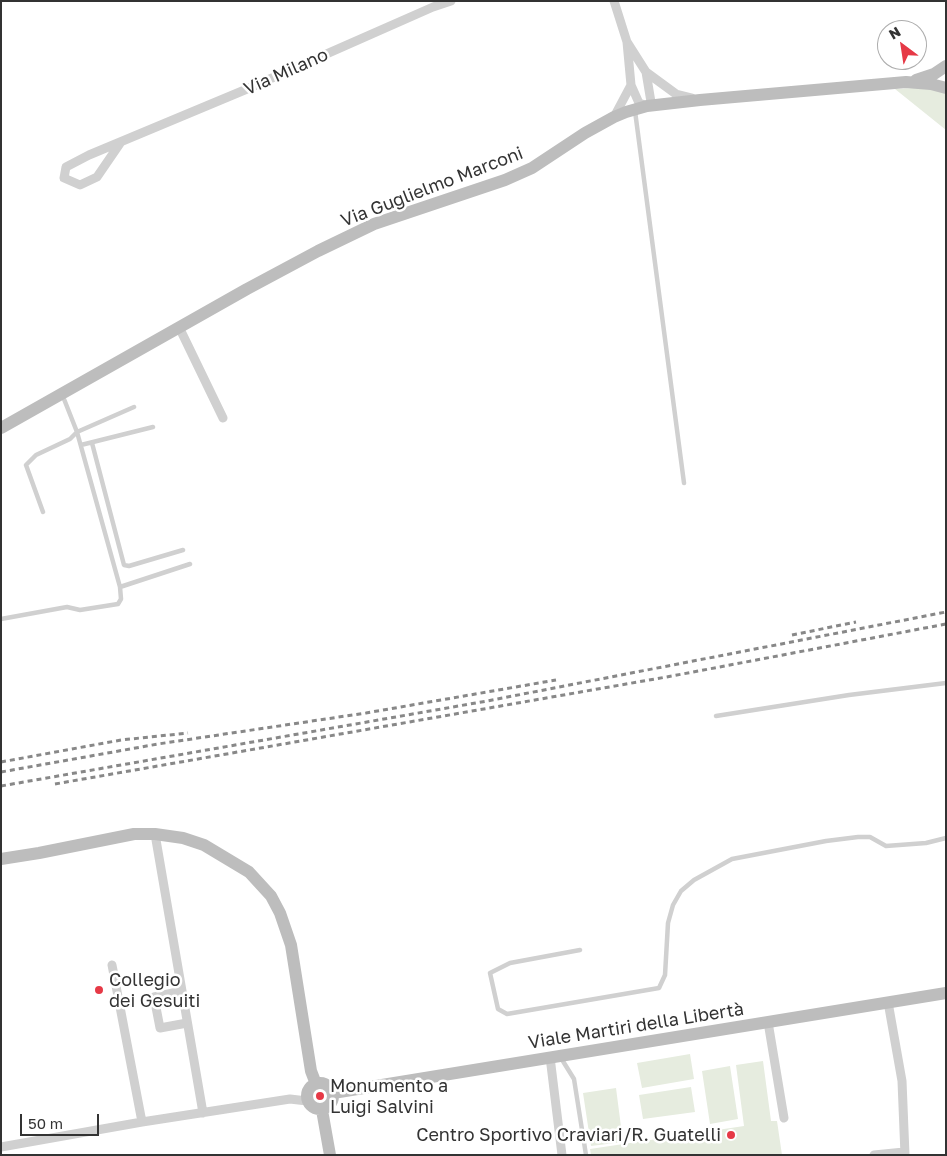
<!DOCTYPE html>
<meta charset="utf-8">
<style>
body{margin:0}
#map{position:relative;width:947px;height:1156px;overflow:hidden;background:#fff;font-family:"Golos Text",sans-serif}
canvas{display:block}
.frame{position:absolute;inset:0;border:2px solid #333;pointer-events:none}
.north{position:absolute;left:877px;top:20px;width:50px;height:50px;box-sizing:border-box;background:#fff;border:1px solid #adadad;border-radius:50%;rotate:329deg;font-size:14px;font-weight:700;line-height:20px;text-align:center;color:#333}
.north::after{content:'';display:block;margin:auto;width:18px;height:22px;background:#e63946;clip-path:polygon(50% 0,100% 100%,50% 72%,0 100%)}
.scale{position:absolute;left:20px;top:1114px;width:79px;height:22px;box-sizing:border-box;border:2px solid #333;border-top:0;padding-left:6px;font-size:15px;line-height:18px;white-space:nowrap;color:#333;-webkit-text-stroke:4px #fff;paint-order:stroke}
</style>
<div id="map">
<canvas width="947" height="1156"></canvas>
<div class="frame"></div>
<div class="north">N</div>
<div class="scale">50 m</div>
</div>
<script>
const c = document.querySelector('canvas').getContext('2d');
c.lineJoin = 'round';
function fillPath(path, color) { c.fillStyle = color; c.fill(path, 'evenodd'); }
const shape = rows => new Path2D(rows.map(r => 'M' + r).join(''));
function trace(path, color, width, dash) { c.strokeStyle = color; c.lineWidth = width; c.lineCap = dash ? 'butt' : 'round'; c.setLineDash(dash || []); c.stroke(path); }
function label(font, color, halo, rows, align = 'center') {
  c.font = font + ' "Golos Text",sans-serif'; c.lineWidth = 5; c.setLineDash([]); c.textBaseline = 'middle'; c.strokeStyle = halo; c.fillStyle = color; for (const [text, x, y, turn = 0] of rows) {
    c.save(); c.translate(x, y); c.rotate((+turn || 0) * Math.PI / 180); c.textAlign = isNaN(turn) ? turn : align; if (halo) c.strokeText(text, 0, 0); c.fillText(text, 0, 0); c.restore();
  }
}
fillPath(shape([
 [931,87,946,94,946,130,895,89],
 [690,1054,694,1079,642,1088,637,1063],
 [763,1061,771,1121,777,1121,782,1155,591,1155,590,1149,744,1126,736,1065],
 [730,1066,738,1119,710,1124,702,1071],
 [691,1087,695,1112,643,1119,639,1095],
 [616,1088,623,1142,591,1146,583,1093]
]), '#e6ecdf');
trace(shape([
 [635,111,684,483],
 [92,443,124,565,129,566,183,550],
 [81,445,153,427],
 [43,512,26,465,36,455,70,439,77,432,62,394],
 [120,587,190,564],
 [1,619,67,607,80,610,118,604,121,599,120,587,77,432,134,407],
 [716,716,849,695,946,683],
 [580,950,510,963,490,973,498,1009,507,1014,659,988,665,975,668,923,673,905,681,891,694,880,732,859,826,841,858,837,870,837,886,846,926,843,946,838],
 [561,1058,574,1079,586,1155]
]), '#d0d0d0', 4.5);
trace(shape([
 [614,1,627,42,631,85,639,103,647,106,651,102,646,72,627,42],
 [646,72,676,94,692,98],
 [614,117,631,85],
 [121,142,97,177,80,185,64,178,66,167,89,155,247,89,433,7,451,1],
 [179,327,223,418],
 [155,834,203,1113],
 [112,965,142,1122],
 [182,991,154,997,160,1028,187,1023],
 [888,1002,902,1081,905,1155],
 [768,1022,784,1118],
 [550,1057,562,1155],
 [1,1147,142,1122,290,1099,307,1101],
 [874,1155,904,1152]
]), '#d0d0d0', 9);
trace(shape([
 [916,80,934,74,946,66],
 [1,428,247,289,318,251,374,224,505,180,532,168,585,133,614,117,626,112,647,106,700,100,906,82,931,84,946,88],
 [1,859,39,853,134,834,155,834,183,838,204,845,249,872,271,896,280,913,291,945,311,1071,316,1084],
 '307 1096a13 13 0 1 1 26 0a13 13 0 1 1-26 0Z',
 [333,1093,946,993],
 [322,1110,330,1155]
]), '#bdbdbd', 12);
trace(shape([
 [792,635,856,622],
 [1,762,121,740,188,733],
 [1,772,158,744,366,713,556,680],
 [55,784,672,676,946,624],
 [1,786,487,701,946,612]
]), '#888', 3, [5, 4]);
for (const [x, y, r, color] of [
 [99,990,5,"#e63946"],
 [320,1096,5,"#e63946"],
 [731,1135,5,"#e63946"]
]) { const dot = new Path2D(); dot.arc(x, y, r, 0, 2 * Math.PI); c.fillStyle = color; c.fill(dot); trace(dot, '#fff', 2); }
label('18px', '#333', '#fff', [
 ["Via Milano",286,72,-24],
 ["Via Guglielmo Marconi",432,187,-21],
 ["Viale Martiri della Libertà",636,1026,-9]
]);
label('18px', '#333', '#fff', [
 ["Collegio",109,980],
 ["dei Gesuiti",109,1001],
 ["Monumento a",330,1086],
 ["Luigi Salvini",330,1107],
 ["Centro Sportivo Craviari/R. Guatelli",721,1135,"right"]
], 'left');
</script>
